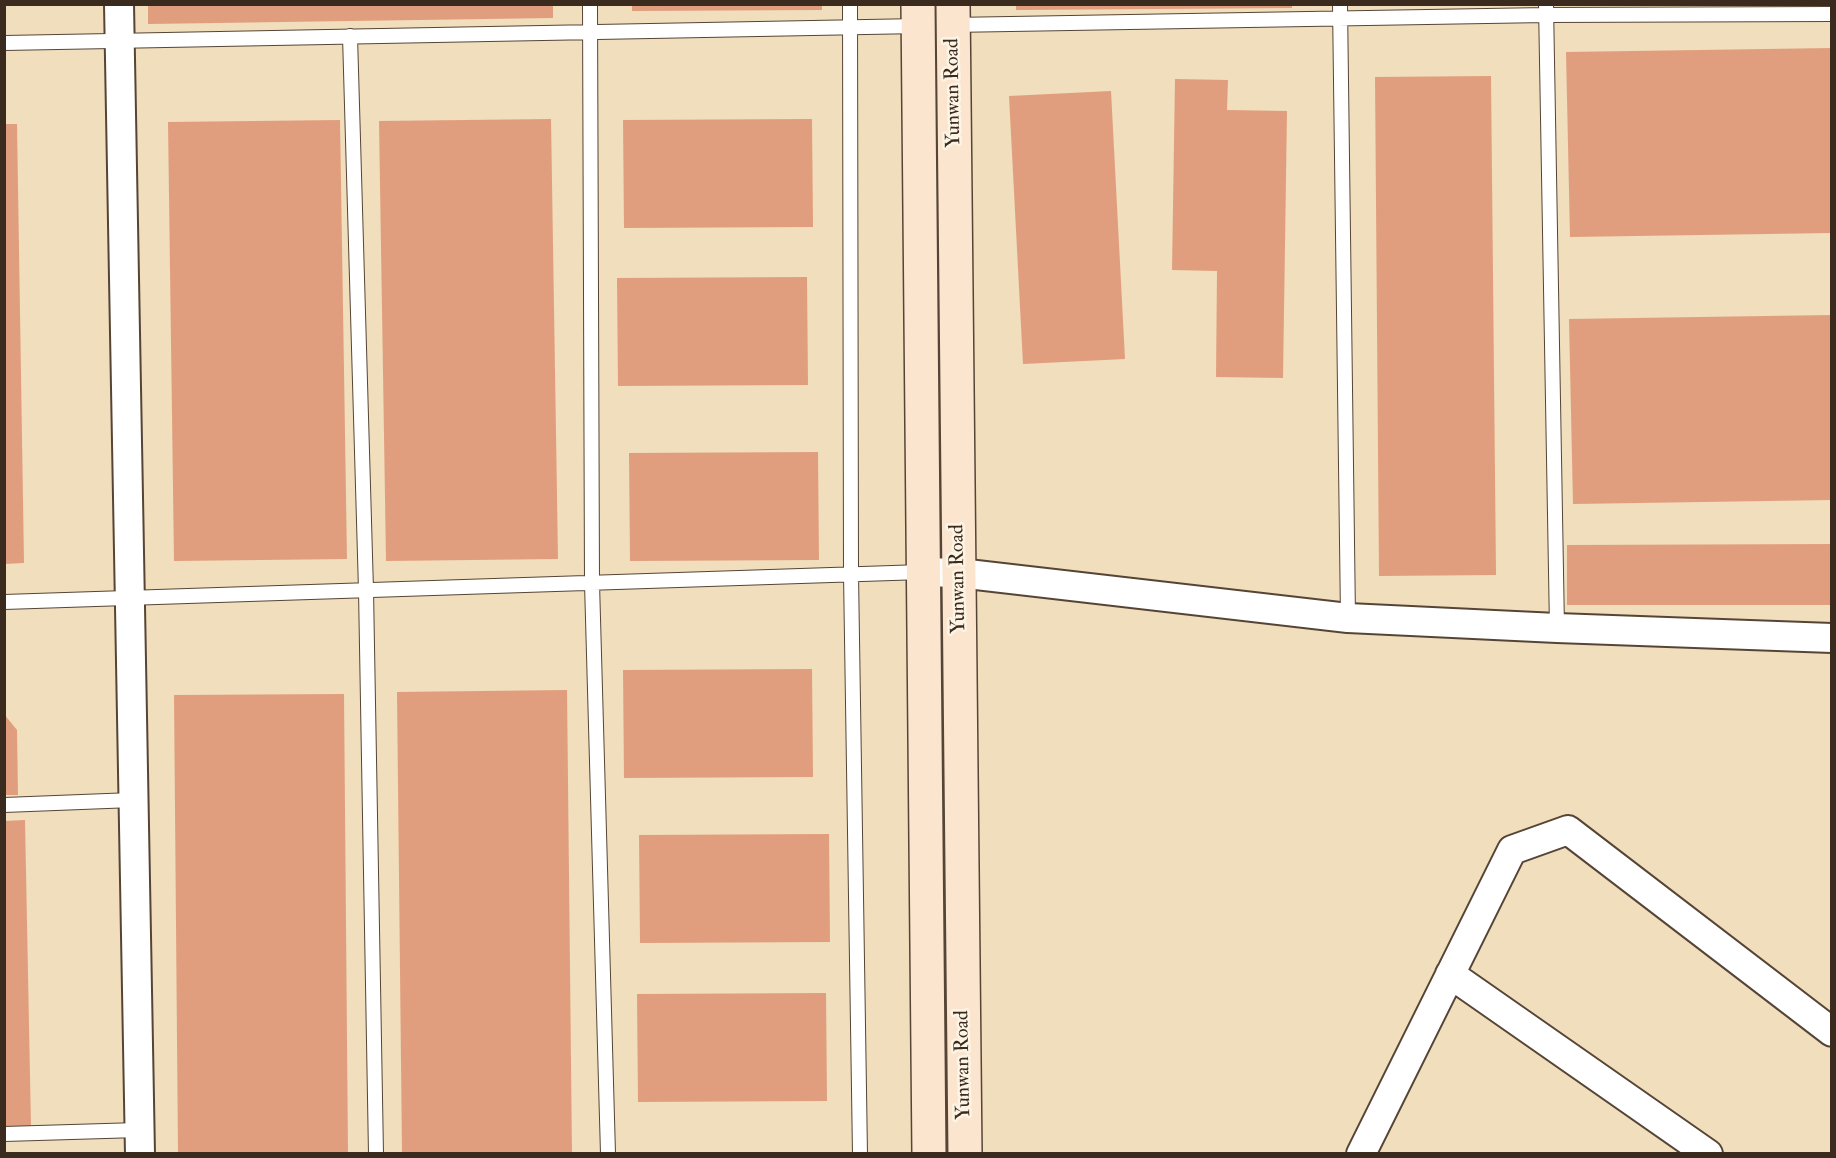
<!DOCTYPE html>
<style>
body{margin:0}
#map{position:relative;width:1836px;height:1158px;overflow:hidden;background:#f0debc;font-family:"IM FELL Double Pica",serif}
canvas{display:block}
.frame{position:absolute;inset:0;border:6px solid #3b2a1e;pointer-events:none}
</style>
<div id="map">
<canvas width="1836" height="1158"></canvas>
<div class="frame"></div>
</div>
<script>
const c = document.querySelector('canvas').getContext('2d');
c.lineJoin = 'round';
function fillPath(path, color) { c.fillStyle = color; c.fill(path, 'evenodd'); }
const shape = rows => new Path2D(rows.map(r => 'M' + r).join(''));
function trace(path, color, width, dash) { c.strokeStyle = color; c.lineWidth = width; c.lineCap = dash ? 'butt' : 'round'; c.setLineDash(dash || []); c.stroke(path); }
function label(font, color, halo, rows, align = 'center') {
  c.font = font + ' "IM FELL Double Pica",serif'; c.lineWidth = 5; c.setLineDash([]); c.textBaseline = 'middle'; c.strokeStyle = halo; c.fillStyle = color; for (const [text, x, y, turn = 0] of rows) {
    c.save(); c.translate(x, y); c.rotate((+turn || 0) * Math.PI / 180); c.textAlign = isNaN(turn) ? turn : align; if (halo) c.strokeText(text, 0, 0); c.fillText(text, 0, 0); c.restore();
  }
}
fillPath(shape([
 [148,4,553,4,553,18,148,24],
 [632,4,822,4,822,10,632,11],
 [1016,4,1292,4,1292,8,1016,10],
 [1832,48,1832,233,1570,237,1566,52],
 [1491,76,1496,575,1379,576,1375,77],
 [1175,79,1228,80,1227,110,1287,111,1283,378,1216,377,1217,271,1172,270],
 [1111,91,1125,359,1023,364,1009,96],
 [551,119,558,559,386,561,379,121],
 [812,119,813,227,624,228,623,120],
 [340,120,347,559,174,561,168,122],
 [4,124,17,124,24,563,4,564],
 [807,277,808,385,618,386,617,278],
 [1832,315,1832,500,1573,504,1569,319],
 [818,452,819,560,630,561,629,453],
 [1832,544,1832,605,1567,605,1567,545],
 [812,669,813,777,624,778,623,670],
 [567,690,572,1154,402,1154,397,692],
 [344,694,348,1154,178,1154,174,695],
 [4,714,17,730,18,795,4,795],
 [25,820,31,1127,4,1128,4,821],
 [829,834,830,942,640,943,639,835],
 [826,993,827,1101,638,1102,637,994]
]), '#e19e7e');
const lane = shape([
 [590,4,592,583,608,1154],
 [850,4,851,574,860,1154],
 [1340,4,1348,618],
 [1546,4,1557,628],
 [951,25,1546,15,1832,14],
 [350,36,366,590,376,1154],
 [4,43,920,26],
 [4,602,923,572],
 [4,805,133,800],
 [4,1134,139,1130]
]);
const street = shape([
 [119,4,140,1154],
 [923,572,959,573,1348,618,1557,628,1832,638],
 [1450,974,1708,1154],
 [1361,1154,1512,850,1568,830,1832,1032]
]);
const secondary = shape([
 [918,4,929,1154],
 [953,4,965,1154]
]);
trace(lane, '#564536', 16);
trace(street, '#564536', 32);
trace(secondary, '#564536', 36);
trace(lane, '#fff', 14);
trace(street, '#fff', 28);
trace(secondary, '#fbe5cf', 33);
label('20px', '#3b2a1e', '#fcf5e5', [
 ["Yunwan Road",954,93,-91],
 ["Yunwan Road",959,579,-91],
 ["Yunwan Road",964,1065,-91]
]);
</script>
